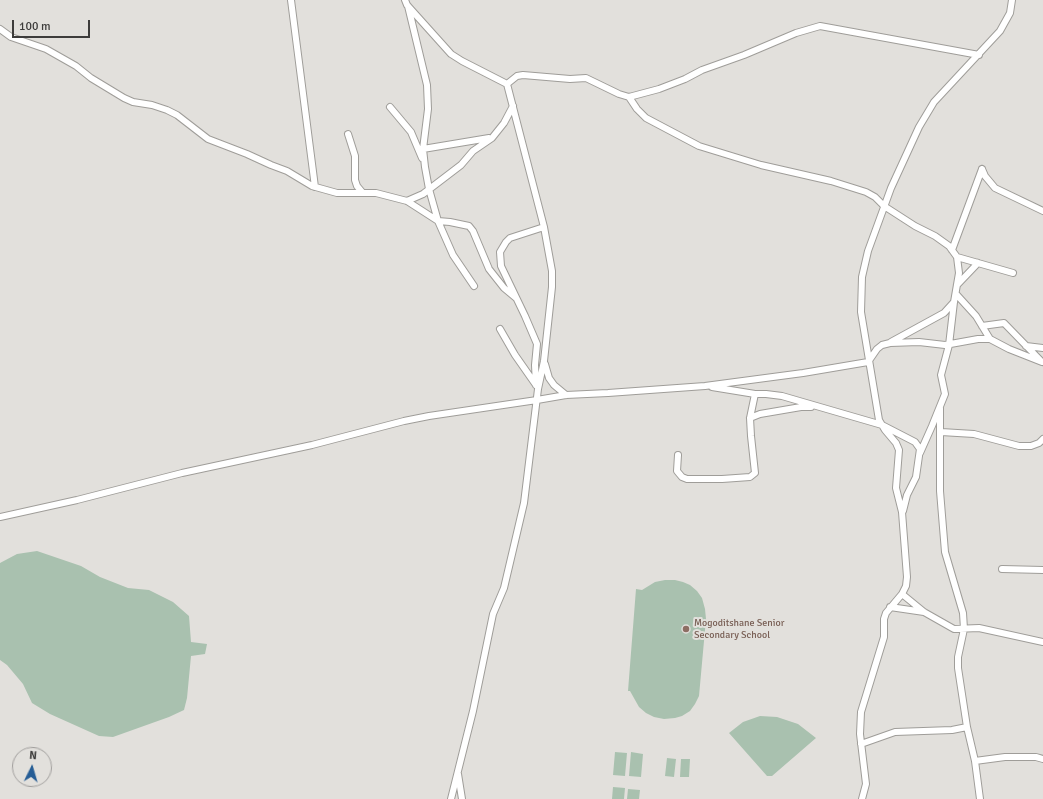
<!DOCTYPE html>
<style>
body{margin:0}
#map{position:relative;width:1043px;height:799px;overflow:hidden;background:#e2e0dc;font-family:Signika,sans-serif}
canvas{display:block}
.north{position:absolute;left:12px;top:747px;width:40px;height:40px;box-sizing:border-box;background:#e2e0dc;border:1px solid #a09e9c;border-radius:50%;rotate:5deg;font-size:11px;font-weight:700;line-height:16px;text-align:center;color:#3d3c3b}
.north::after{content:'';display:block;margin:auto;width:14px;height:18px;background:#265d95;clip-path:polygon(50% 0,100% 100%,50% 72%,0 100%)}
.scale{position:absolute;left:12px;top:20px;width:78px;height:18px;box-sizing:border-box;border:2px solid #3d3c3b;border-top:0;padding-left:5px;font-size:12px;line-height:14px;white-space:nowrap;color:#3d3c3b;-webkit-text-stroke:3px #e2e0dc;paint-order:stroke}
</style>
<div id="map">
<canvas width="1043" height="799"></canvas>
<div class="north">N</div>
<div class="scale">100 m</div>
</div>
<script>
const c = document.querySelector('canvas').getContext('2d');
c.lineJoin = 'round';
function fillPath(path, color) { c.fillStyle = color; c.fill(path, 'evenodd'); }
const shape = rows => new Path2D(rows.map(r => 'M' + r).join(''));
function trace(path, color, width, dash) { c.strokeStyle = color; c.lineWidth = width; c.lineCap = dash ? 'butt' : 'round'; c.setLineDash(dash || []); c.stroke(path); }
function label(font, color, halo, rows, align = 'center') {
  c.font = font + ' Signika,sans-serif'; c.lineWidth = 4; c.setLineDash([]); c.textBaseline = 'middle'; c.strokeStyle = halo; c.fillStyle = color; for (const [text, x, y, turn = 0] of rows) {
    c.save(); c.translate(x, y); c.rotate((+turn || 0) * Math.PI / 180); c.textAlign = isNaN(turn) ? turn : align; if (halo) c.strokeText(text, 0, 0); c.fillText(text, 0, 0); c.restore();
  }
}
fillPath(shape([
 [37,551,81,566,100,577,128,588,149,590,173,602,189,616,191,642,207,644,205,654,191,656,187,698,184,710,169,717,113,737,99,736,50,714,32,703,23,684,7,665,0,660,0,563,17,554],
 [665,580,675,580,683,582,690,585,697,591,702,598,705,609,706,619,699,696,695,704,690,711,682,716,675,718,664,719,654,717,646,713,639,707,630,691,628,691,636,589,642,590,655,582],
 [760,716,777,717,798,724,816,738,772,776,767,776,729,733,743,722],
 [615,752,627,753,625,776,613,775],
 [631,752,643,754,641,777,629,776],
 [667,758,676,759,674,777,665,776],
 [681,759,690,759,689,777,680,777],
 [613,787,625,788,624,799,612,799],
 [628,789,640,790,639,799,627,799]
]), '#a9c1af');
const minor = shape([
 [291,0,315,187],
 [405,0,407,5,451,54,462,61,507,84,544,227,552,271,552,287,544,361,538,389,524,503,504,588,493,614,473,711,451,799],
 [408,6,427,85,428,109,423,149,425,167,429,189,438,221,453,255,474,286],
 [0,29,11,37,46,49,76,66,91,78,124,98,133,102,152,105,167,110,177,115,208,139,247,154,271,165,287,171,312,186,337,193,376,193,407,201,438,221,450,222,469,226,473,231,489,269,504,288,516,298],
 [507,84,517,76,523,75,570,79,586,78,619,94,629,97,659,89,685,79,702,70,744,55,796,33,820,26,979,55],
 [629,97,637,109,646,118,699,146,761,165,831,181,866,192,875,197,884,206,915,226,935,236,949,246,957,257,959,273,954,302,949,345,941,375,945,394,932,426,920,453],
 [390,107,411,132,422,158],
 [348,134,355,156,355,180,357,186,362,192],
 [423,149,489,138],
 [982,169,985,176,995,188,1043,211],
 [407,201,423,194,461,165,473,151,492,138,504,123,513,106],
 [952,250,982,169],
 [957,257,1013,273],
 [957,285,978,263],
 [956,294,976,316,990,339],
 [982,326,1004,323,1040,360],
 [500,329,515,355,536,385],
 [891,342,944,313,954,302],
 [1026,346,1043,348],
 [545,364,549,378,554,385,566,395],
 [536,385,535,365,537,344,525,316,501,266,500,252,506,242,510,238,544,227],
 [755,394,766,394,782,396,882,425,915,442,920,449,916,477,907,495,903,511],
 [940,408,940,491,945,552,963,613,964,629,958,657,958,668,967,727,975,761,980,799],
 [750,418,760,414,801,407,811,407],
 [941,432,974,434,1019,446,1031,446,1039,443,1043,439],
 [678,455,677,471,682,477,687,479,722,479,750,477,755,473,751,436,750,418,755,394,712,387],
 [0,517,77,500,182,473,312,445,404,421,429,416,537,400,566,395,608,393,705,386,803,373,868,362,877,349,882,345,890,343,919,342,945,345,978,339,990,339,1009,349,1042,362],
 [1002,569,1043,570],
 [902,594,924,612,954,629,979,628,1043,642],
 [890,607,924,612],
 [861,744,895,732,952,730,967,727],
 [975,761,1005,757,1036,757,1043,759],
 [458,774,462,799],
 [862,799,866,784,860,734,861,712,884,637,884,619,886,613,902,594,906,586,907,577,902,512,896,488,899,450,896,443,885,430,879,420,861,312,862,277,868,251,891,188,919,127,934,102,1000,31,1010,13,1012,0]
]);
trace(minor, '#9f9d99', 8);
trace(minor, '#fff', 6);
for (const [x, y, r, color] of [
 [686,629,4,"#8d6e63"]
]) { const dot = new Path2D(); dot.arc(x, y, r, 0, 2 * Math.PI); c.fillStyle = color; c.fill(dot); trace(dot, '#e2e0dc', 1.5); }
label('10px', '#785e54', '#e2e0dc', [
 ["Mogoditshane Senior",694,623],
 ["Secondary School",694,635]
], 'left');
</script>
